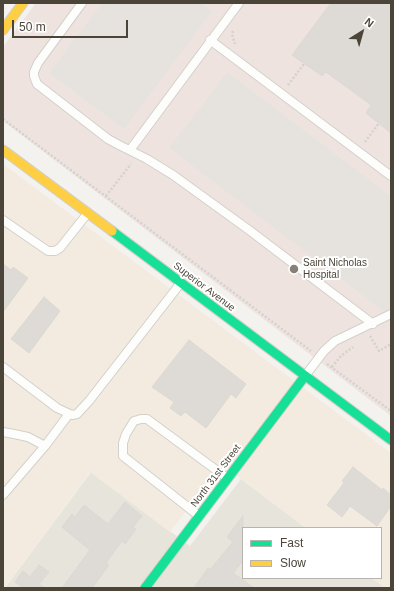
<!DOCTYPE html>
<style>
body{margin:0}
#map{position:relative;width:394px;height:591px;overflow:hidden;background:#f4f2ee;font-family:Arial,sans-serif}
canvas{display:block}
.frame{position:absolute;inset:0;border:4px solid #4b4439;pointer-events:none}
.legend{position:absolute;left:242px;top:527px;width:140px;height:52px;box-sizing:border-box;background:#fff;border:1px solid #b7b4b0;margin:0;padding:5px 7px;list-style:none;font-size:12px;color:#4b4439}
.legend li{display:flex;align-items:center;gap:8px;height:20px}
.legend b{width:20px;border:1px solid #b7b4b0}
.north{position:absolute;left:342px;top:12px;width:40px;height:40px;-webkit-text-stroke:3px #fff;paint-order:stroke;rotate:37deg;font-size:11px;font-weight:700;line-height:16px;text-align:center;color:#4b4439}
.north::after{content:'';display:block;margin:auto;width:14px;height:18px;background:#4b4439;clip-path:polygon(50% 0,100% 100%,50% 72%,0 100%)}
.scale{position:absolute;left:12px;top:20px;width:116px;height:18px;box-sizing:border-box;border:2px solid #4b4439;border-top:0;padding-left:5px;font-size:12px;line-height:14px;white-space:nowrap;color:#4b4439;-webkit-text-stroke:3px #fff;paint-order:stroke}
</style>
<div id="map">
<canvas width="394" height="591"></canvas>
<div class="frame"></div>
<ul class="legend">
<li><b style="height:5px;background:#16e098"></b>Fast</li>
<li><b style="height:5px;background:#ffcf43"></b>Slow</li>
</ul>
<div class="north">N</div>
<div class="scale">50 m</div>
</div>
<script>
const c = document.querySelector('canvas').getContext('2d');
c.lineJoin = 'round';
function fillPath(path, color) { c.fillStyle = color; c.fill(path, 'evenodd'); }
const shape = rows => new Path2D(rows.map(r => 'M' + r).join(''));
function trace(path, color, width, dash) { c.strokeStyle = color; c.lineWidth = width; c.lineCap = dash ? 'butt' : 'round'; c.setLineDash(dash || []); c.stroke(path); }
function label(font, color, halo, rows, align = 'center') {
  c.font = font + ' Arial,sans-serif'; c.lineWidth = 4; c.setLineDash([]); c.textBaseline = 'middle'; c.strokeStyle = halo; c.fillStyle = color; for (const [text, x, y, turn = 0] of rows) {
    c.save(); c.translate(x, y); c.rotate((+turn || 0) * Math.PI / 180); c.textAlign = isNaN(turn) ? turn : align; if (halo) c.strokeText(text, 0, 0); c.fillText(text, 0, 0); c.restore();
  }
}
fillPath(shape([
 [91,472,190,546,241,479,306,528,243,528,243,578,372,578,385,588,5,588]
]), '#e7e4dc');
fillPath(shape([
 [3,164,391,453,391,588,385,588,372,578,381,578,381,528,306,528,222,464,170,532,90,472,5,588,3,588]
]), '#f3ebdf');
fillPath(shape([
 [36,3,391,3,391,416,3,121,3,47]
]), '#eee3df');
fillPath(shape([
 [102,3,202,3,212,11,124,129,49,73],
 [227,72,391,196,391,317,169,148]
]), '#e6e3df');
const building = shape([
 [331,3,391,3,391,133,366,113,371,105,326,72,322,76,292,55,331,3],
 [3,264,11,270,13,267,28,278,3,312,3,264],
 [44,297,60,311,29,353,11,339,44,297],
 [189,340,246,384,236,398,231,394,206,428,185,412,181,416,170,408,174,402,152,387,189,340],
 [353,467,382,490,383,488,391,495,391,506,377,526,350,506,342,517,327,505,344,483,342,481,353,467],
 [125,502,142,516,133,527,136,529,125,544,122,541,106,563,109,565,92,588,62,588,90,550,62,527,72,514,75,517,84,505,108,524,125,502],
 [243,516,243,561,233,573,254,588,194,588,208,568,210,570,233,542,227,537,243,516],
 [39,565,49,572,39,584,45,588,21,588,22,587,15,582,23,571,30,577,39,565]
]);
fillPath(building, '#dedbd6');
trace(building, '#dcd9d4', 1);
const lane = shape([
 [82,3,38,63,34,72,34,76,37,84,108,139,119,145,147,159,173,175,249,230,373,324],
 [210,40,391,176],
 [130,150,239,3],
 [3,220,48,251,55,251,60,248,87,214],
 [3,367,57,408,72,415,77,414,89,401,180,284],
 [305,376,324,351,335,341,391,314],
 [3,432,14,434,28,437,45,446],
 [3,495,45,446,69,414],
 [199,516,123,456,123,443,126,434,134,421,141,419,147,419,227,478]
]);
const fast = shape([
 [112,231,391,440],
 [145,588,305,376]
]);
const slow = shape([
 [3,30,23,3],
 [3,150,112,231]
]);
trace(lane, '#d2d0cb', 10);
trace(fast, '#d3cfc5', 11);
trace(slow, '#d3cfc5', 11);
trace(shape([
 [233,31,232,34,235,44],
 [288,85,304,64],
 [3,119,311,351],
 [365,142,379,123],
 [106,196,131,164],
 [370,336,379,351,391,344],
 [327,364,391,411],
 [332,367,341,356,353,347]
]), '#d3d2cc', 2.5, [2, 2]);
trace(lane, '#fdfdfc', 8);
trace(fast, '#16e098', 9);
trace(slow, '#ffcf43', 9);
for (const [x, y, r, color] of [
 [294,269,5,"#868178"]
]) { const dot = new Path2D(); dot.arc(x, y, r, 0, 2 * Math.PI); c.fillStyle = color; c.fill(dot); trace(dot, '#fff', 1.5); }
label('10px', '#4b4439', '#fff', [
 ["Saint Nicholas",303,263],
 ["Hospital",303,275]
], 'left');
label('10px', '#4b4439', '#fff', [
 ["Superior Avenue",204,287,37],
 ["North 31st Street",216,476,-53]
]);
</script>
